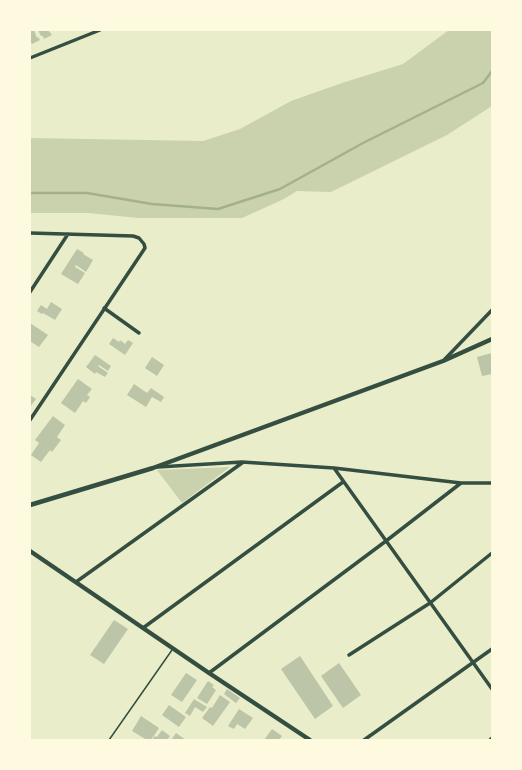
<!DOCTYPE html>
<style>
body{margin:0}
#map{position:relative;width:522px;height:770px;overflow:hidden;background:#e9edc9;font-family:Montserrat,sans-serif}
canvas{display:block}
.frame{position:absolute;inset:0;border:31px solid #fefae0;pointer-events:none}
</style>
<div id="map">
<canvas width="522" height="770"></canvas>
<div class="frame"></div>
</div>
<script>
const c = document.querySelector('canvas').getContext('2d');
c.lineJoin = 'round';
function fillPath(path, color) { c.fillStyle = color; c.fill(path, 'evenodd'); }
const shape = rows => new Path2D(rows.map(r => 'M' + r).join(''));
function trace(path, color, width, dash) { c.strokeStyle = color; c.lineWidth = width; c.lineCap = dash ? 'butt' : 'round'; c.setLineDash(dash || []); c.stroke(path); }
fillPath(shape([
 [449,30,492,30,492,106,447,135,331,192,297,191,284,199,242,218,138,218,88,213,30,213,30,138,203,141,240,129,291,101,342,83,403,64],
 [230,467,182,503,157,470]
]), '#cad2ad');
trace(shape([
 [30,193,87,193,152,204,218,209,280,189,363,143,483,83,492,71]
]), '#a3b18a', 2.5);
fillPath(shape([
 [34,30,37,38,38,37,40,40,32,44,30,41,30,31],
 [38,30,48,30,52,35,44,39,43,36,41,36],
 [77,249,84,253,83,254,93,260,86,272,76,265,75,267,85,273,78,284,61,274],
 [51,302,62,309,55,320,43,313,42,314,37,311,41,305,47,309],
 [30,323,48,335,39,347,30,341],
 [113,338,119,342,120,340,125,344,128,340,133,343,125,355,109,344],
 [492,353,492,374,482,376,477,357],
 [95,355,111,366,108,371,99,365,98,366,108,373,105,377,96,372,95,374,86,367],
 [152,357,164,365,157,376,145,368],
 [78,379,92,389,87,395,90,397,86,403,83,401,75,413,61,403],
 [134,384,147,393,151,388,164,397,161,402,152,397,146,407,127,395],
 [30,395,36,399,30,407],
 [53,416,65,425,57,437,61,440,52,452,50,450,41,462,31,455,39,443,35,440],
 [114,620,128,629,104,664,90,655],
 [300,656,333,706,315,719,281,669],
 [339,663,361,695,343,708,321,676],
 [186,673,197,680,182,702,171,695],
 [208,681,214,685,212,687,216,690,207,704,197,698],
 [227,689,240,698,236,703,224,694],
 [220,695,230,702,213,726,202,718,210,707,212,708],
 [194,699,207,707,203,712,195,707,190,716,185,713],
 [169,705,186,717,179,727,162,715],
 [239,709,253,718,245,729,237,724,234,729,228,726],
 [141,716,159,728,151,740,147,740,132,731],
 [272,729,282,736,279,740,264,740],
 [162,730,170,736,167,740,152,740,155,736,157,737],
 [176,733,186,740,171,740]
]), '#bcc5a7');
trace(shape([
 [109,740,172,650]
]), '#344e41', 1.5);
trace(shape([
 [30,58,100,30],
 [30,233,133,236,139,238,144,244,145,248,30,420],
 [30,292,68,234],
 [104,308,139,333],
 [445,359,492,310],
 [158,467,242,462,334,468,461,483,492,483],
 [334,468,492,689],
 [76,582,242,463],
 [143,628,343,482],
 [349,655,430,603,492,553],
 [209,673,386,541,461,483],
 [364,740,492,649],
 [490,740,492,738]
]), '#344e41', 3.5);
trace(shape([
 [30,505,153,468,443,361,492,339],
 [30,551,209,673,310,740]
]), '#344e41', 4.5);
</script>
